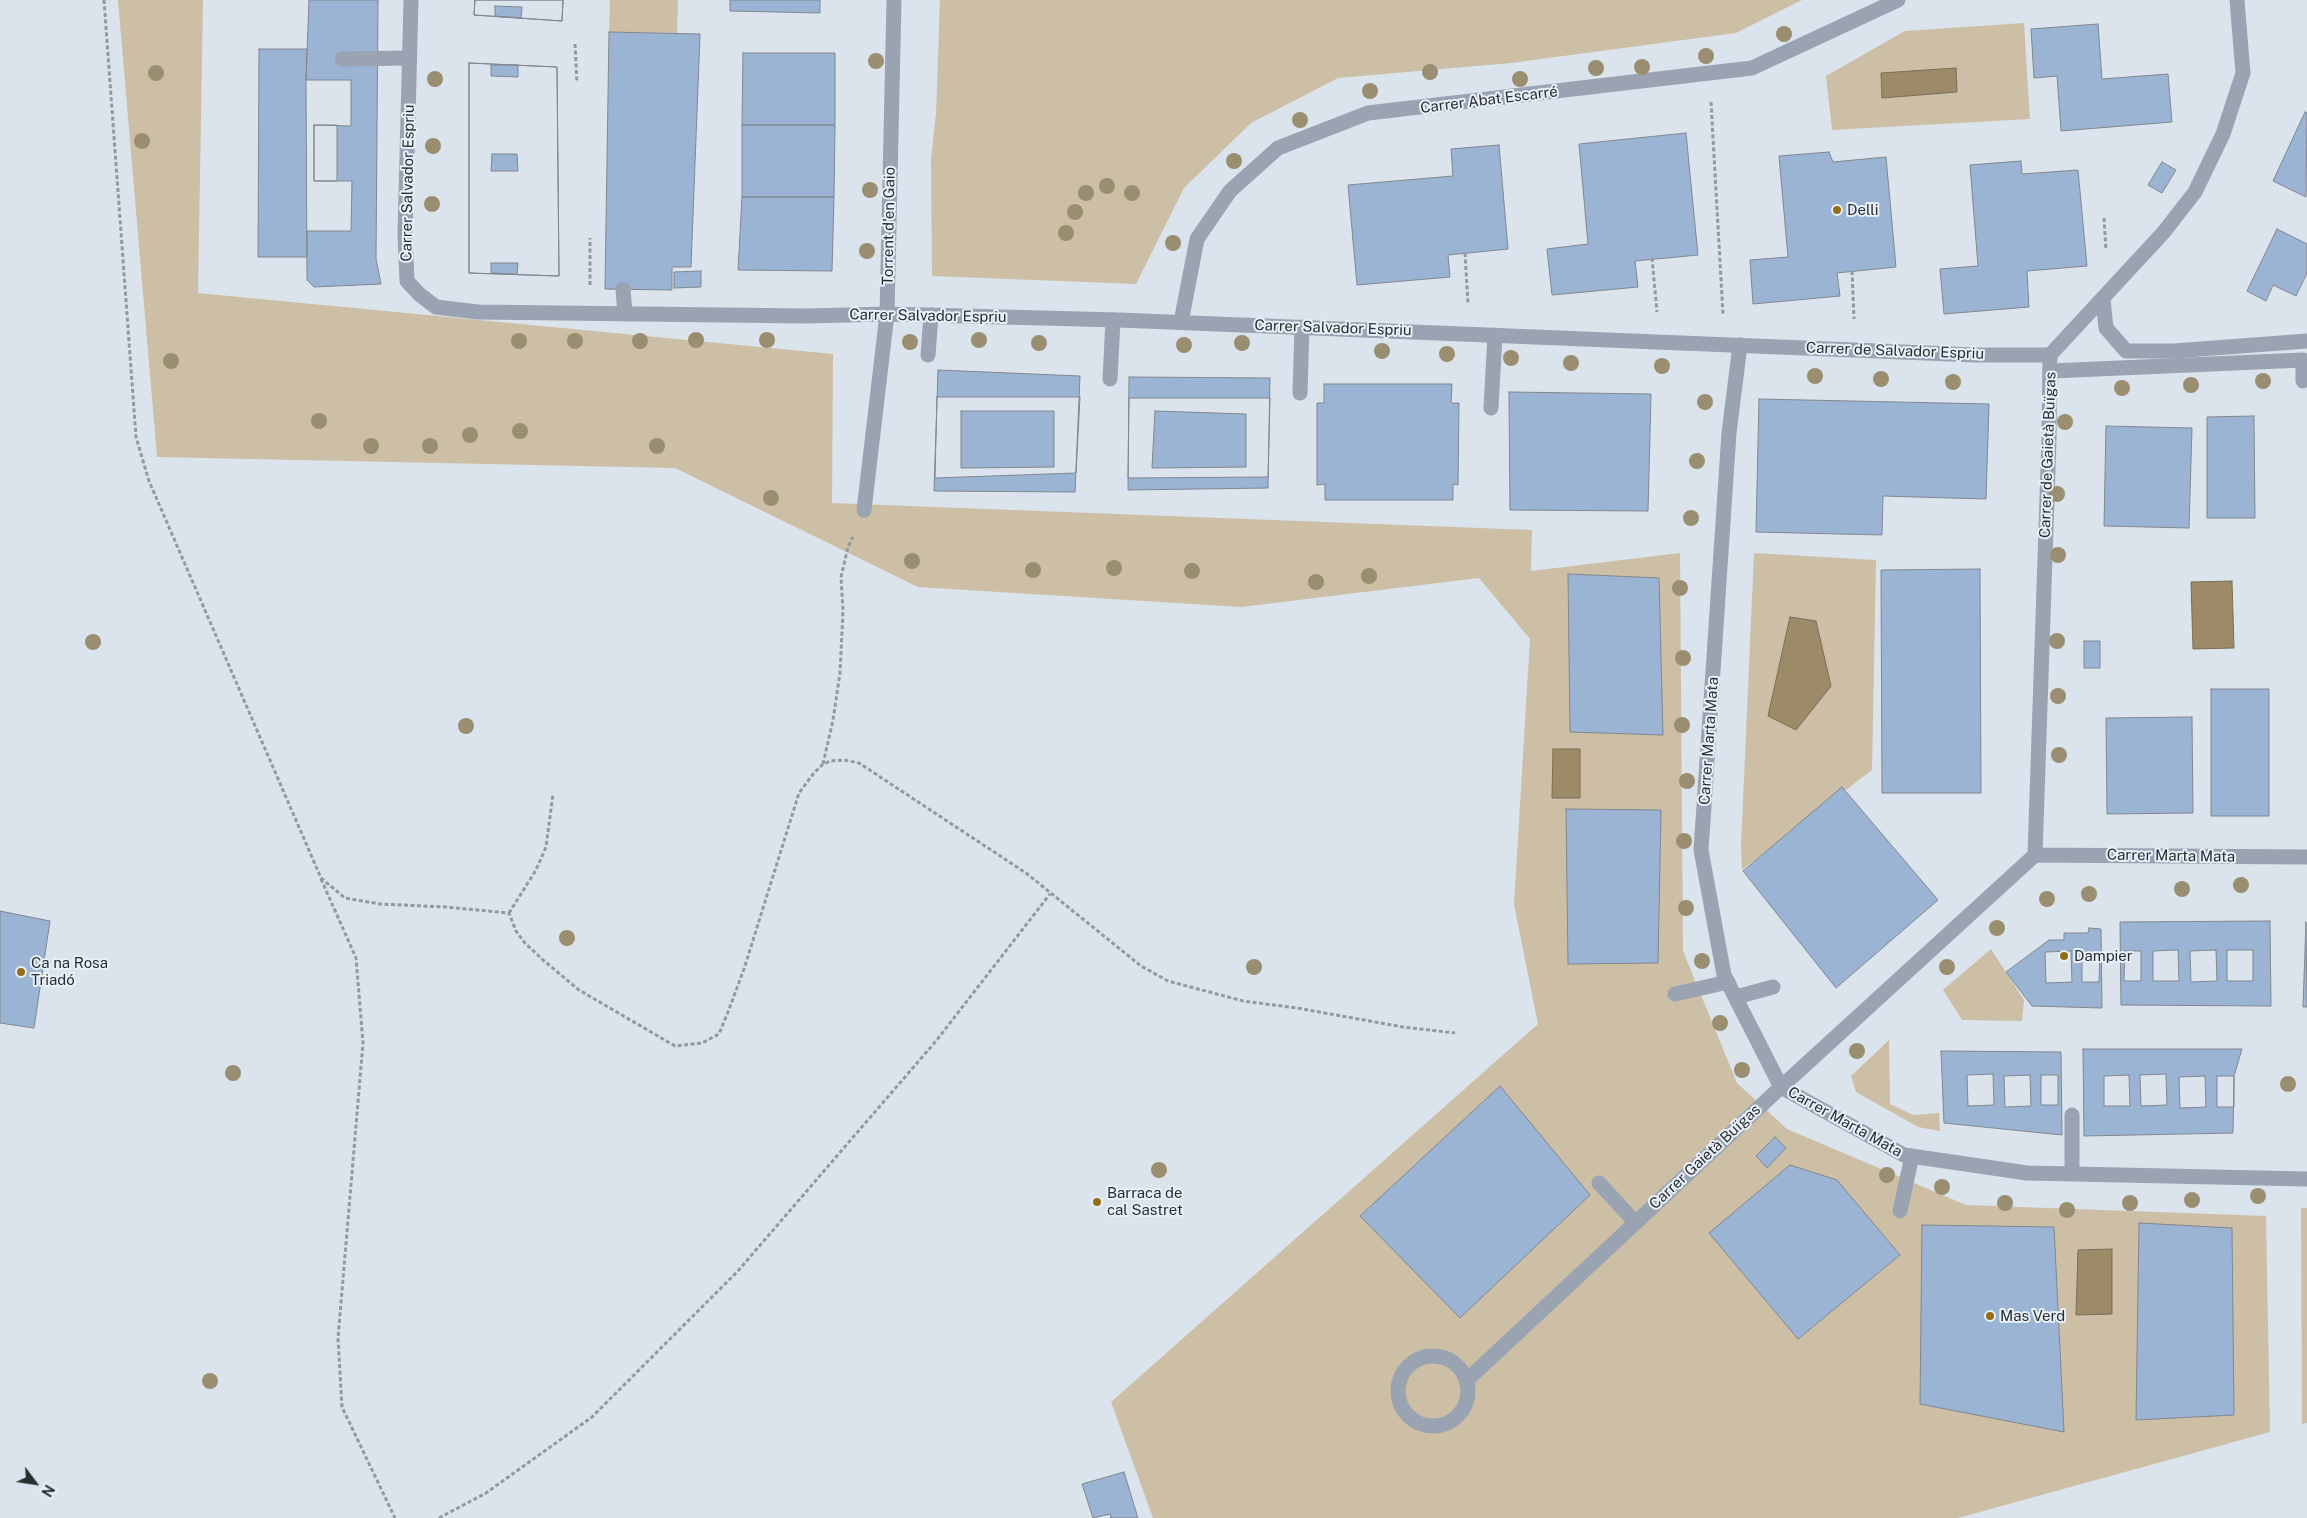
<!DOCTYPE html>
<meta charset="utf-8">
<style>
body{margin:0}
#map{position:relative;width:2307px;height:1518px;overflow:hidden;background:#dbe3ec;font-family:"Public Sans",sans-serif}
canvas{display:block}
.north{position:absolute;left:10px;top:1458px;width:50px;height:50px;-webkit-text-stroke:4px #e8f0fa;paint-order:stroke;rotate:121deg;font-size:14px;font-weight:700;line-height:20px;text-align:center;color:#2a2d30}
.north::after{content:'';display:block;margin:auto;width:18px;height:22px;background:#2a2d30;clip-path:polygon(50% 0,100% 100%,50% 72%,0 100%)}
</style>
<div id="map">
<canvas width="2307" height="1518"></canvas>
<div class="north">N</div>
</div>
<script>
const c = document.querySelector('canvas').getContext('2d');
c.lineJoin = 'round';
function fillPath(path, color) { c.fillStyle = color; c.fill(path, 'evenodd'); }
const shape = rows => new Path2D(rows.map(r => 'M' + r).join(''));
function trace(path, color, width, dash) { c.strokeStyle = color; c.lineWidth = width; c.lineCap = dash ? 'butt' : 'round'; c.setLineDash(dash || []); c.stroke(path); }
function label(font, color, halo, rows, align = 'center') {
  c.font = font + ' "Public Sans",sans-serif'; c.lineWidth = 4; c.setLineDash([]); c.textBaseline = 'middle'; c.strokeStyle = halo; c.fillStyle = color; for (const [text, x, y, turn = 0] of rows) {
    c.save(); c.translate(x, y); c.rotate((+turn || 0) * Math.PI / 180); c.textAlign = isNaN(turn) ? turn : align; if (halo) c.strokeText(text, 0, 0); c.fillText(text, 0, 0); c.restore();
  }
}
fillPath(shape([
 [118,0,203,0,198,293,833,354,832,503,1532,530,1531,571,1680,553,1683,951,1737,1083,1787,1129,1966,1205,2266,1216,2270,1432,1958,1518,1153,1518,1111,1402,1538,1024,1514,904,1530,639,1479,578,1241,607,918,587,675,468,157,457],
 [610,0,678,0,677,33,609,32],
 [940,0,1802,0,1736,33,1511,63,1338,78,1251,123,1184,188,1136,284,932,276,931,159,936,114],
 [2024,23,2030,119,1832,130,1826,76,1905,31],
 [1754,553,1876,560,1872,770,1742,870,1741,846],
 [1991,949,2024,1000,2022,1021,1962,1020,1943,990],
 [1889,1040,1890,1104,1913,1115,1939,1113,1940,1131,1918,1127,1856,1092,1851,1076],
 [2301,1208,2307,1208,2307,1423,2302,1424]
]), '#cdbfa5');
const water = shape([
 [1956,68,1957,92,1882,98,1881,73,1956,68],
 [2232,581,2234,648,2193,649,2191,582,2232,581],
 [1790,617,1816,621,1831,686,1796,730,1768,716,1790,617],
 [1553,749,1580,749,1580,798,1552,798,1553,749],
 [2112,1249,2112,1314,2076,1315,2078,1250,2112,1249]
]);
fillPath(water, '#9d8a68');
trace(water, '#7a6e57', 1);
const building = shape([
 [309,0,378,0,376,259,381,284,314,287,307,280,306,80,309,0],
 [475,0,563,0,562,21,474,15,475,0],
 [475,0,563,0,562,21,474,15,475,0],
 [730,0,820,0,820,13,730,11,730,0],
 [495,6,522,7,521,18,495,16,495,6],
 [2098,24,2102,79,2168,74,2172,122,2061,131,2057,76,2034,78,2031,29,2098,24],
 [609,32,700,34,691,267,672,267,672,290,605,289,609,32],
 [259,49,307,49,306,80,351,80,351,126,314,125,314,181,352,181,351,231,307,231,307,257,258,257,259,49],
 [743,53,835,53,835,125,742,125,743,53],
 [469,63,557,67,559,276,469,273,469,63],
 [469,63,557,67,559,276,469,273,469,63],
 [491,65,518,65,518,77,491,76,491,65],
 [2305,112,2307,113,2306,197,2273,181,2305,112],
 [314,125,337,125,337,181,314,181,314,125],
 [742,125,835,125,834,197,742,197,742,125],
 [1686,133,1698,255,1635,261,1638,287,1552,295,1547,249,1588,244,1579,144,1686,133],
 [1499,145,1508,249,1448,255,1450,277,1357,285,1348,185,1453,176,1451,149,1499,145],
 [1829,152,1833,162,1886,157,1896,267,1837,273,1840,296,1753,304,1750,260,1788,257,1779,156,1829,152],
 [492,154,517,154,518,171,491,171,492,154],
 [2021,161,2022,174,2078,170,2087,266,2027,271,2029,307,1944,314,1940,269,1978,266,1970,165,2021,161],
 [2162,162,2176,170,2162,193,2148,185,2162,162],
 [742,197,834,197,832,271,738,270,742,197],
 [2277,229,2307,244,2307,273,2296,296,2273,285,2266,301,2247,291,2277,229],
 [491,263,518,263,517,274,491,273,491,263],
 [701,271,701,287,674,288,674,272,701,271],
 [938,370,1080,376,1075,492,934,491,938,370],
 [1129,377,1270,378,1268,488,1128,490,1129,377],
 [1324,384,1452,384,1451,403,1459,403,1458,485,1453,484,1453,500,1325,500,1325,484,1317,485,1317,403,1324,403,1324,384],
 [1509,392,1651,394,1648,511,1510,510,1509,392],
 [937,397,1080,397,1076,473,935,478,937,397],
 [1129,398,1270,398,1268,477,1128,478,1129,398],
 [1759,399,1989,404,1986,499,1883,496,1882,535,1756,532,1759,399],
 [961,411,1054,411,1054,467,961,468,961,411],
 [1155,411,1246,414,1246,467,1152,468,1155,411],
 [2254,416,2255,518,2207,518,2207,417,2254,416],
 [2106,426,2192,428,2189,528,2104,526,2106,426],
 [1980,569,1981,793,1882,793,1881,570,1980,569],
 [1568,574,1659,578,1663,735,1570,732,1568,574],
 [2084,641,2100,641,2100,668,2084,668,2084,641],
 [2211,689,2269,689,2269,816,2211,816,2211,689],
 [2192,717,2193,813,2107,814,2106,718,2192,717],
 [1842,787,1938,900,1836,988,1743,871,1842,787],
 [1566,809,1661,810,1658,963,1568,964,1566,809],
 [0,911,50,921,34,1028,0,1023,0,911],
 [2270,921,2271,1006,2121,1005,2120,922,2270,921],
 [2306,922,2307,1007,2303,1007,2306,922],
 [2089,928,2101,929,2102,1008,2032,1006,2006,972,2049,940,2064,940,2064,933,2088,933,2089,928],
 [2178,950,2179,981,2153,981,2153,951,2178,950],
 [2216,950,2217,981,2191,982,2190,951,2216,950],
 [2227,950,2253,950,2253,981,2227,981,2227,950],
 [2071,951,2072,982,2046,983,2045,952,2071,951],
 [2125,951,2141,951,2141,981,2124,981,2125,951],
 [2082,952,2100,952,2099,982,2082,982,2082,952],
 [2083,1049,2242,1049,2234,1076,2233,1133,2084,1136,2083,1049],
 [1941,1051,2061,1052,2062,1135,1944,1123,1941,1051],
 [1993,1074,1994,1105,1968,1106,1967,1075,1993,1074],
 [2166,1074,2167,1105,2141,1106,2140,1075,2166,1074],
 [2030,1075,2031,1106,2005,1107,2004,1076,2030,1075],
 [2041,1075,2058,1075,2058,1105,2041,1105,2041,1075],
 [2129,1075,2130,1106,2104,1106,2104,1076,2129,1075],
 [2205,1076,2206,1107,2180,1108,2179,1077,2205,1076],
 [2217,1076,2234,1076,2234,1107,2217,1107,2217,1076],
 [1500,1086,1590,1195,1460,1318,1360,1216,1500,1086],
 [1775,1137,1786,1148,1767,1168,1756,1156,1775,1137],
 [1790,1165,1837,1180,1900,1255,1798,1339,1709,1233,1790,1165],
 [2139,1223,2232,1228,2234,1415,2136,1420,2139,1223],
 [1922,1225,2054,1227,2064,1432,1920,1404,1922,1225],
 [1124,1472,1138,1518,1111,1518,1110,1514,1093,1518,1082,1484,1124,1472]
]);
fillPath(building, '#9bb4d3');
trace(building, '#808790', 1);
trace(shape([
 [104,0,136,437,149,481,321,878,345,898,380,904,446,907,509,913,516,931,525,943,543,960,579,990,675,1046,702,1043,719,1034,728,1012,744,969,799,793,814,773,822,765,830,761,844,760,859,763,1026,873,1141,966,1168,981,1243,1001,1297,1008,1403,1027,1455,1033],
 [575,44,577,83],
 [1711,102,1723,315],
 [2104,218,2106,250],
 [1465,253,1468,303],
 [1652,258,1657,312],
 [1852,271,1854,319],
 [590,285,590,238],
 [823,764,833,720,840,673,843,611,841,577,848,547,853,537],
 [321,879,356,958,363,1043,338,1338,342,1407,395,1518],
 [509,913,536,870,546,847,553,794],
 [439,1518,486,1493,592,1417,737,1272,936,1041,1050,894]
]), '#93999f', 3, [4, 2.5]);
trace(shape([
 [342,59,409,58],
 [623,289,625,314],
 [928,355,931,315],
 [2051,371,2303,360,2303,381],
 [1110,379,1113,320],
 [1300,393,1302,327],
 [1491,408,1495,335],
 [1675,994,1728,982],
 [1736,997,1773,987],
 [2072,1173,2072,1115],
 [1599,1183,1635,1222],
 [1900,1211,1912,1156]
]), '#99a3b1', 15);
trace(shape([
 [411,0,405,235,407,281,419,294,436,307,478,312,805,316,887,314,1119,320,1975,355,2050,355],
 [2103,299,2106,328,2126,351,2174,351,2307,341],
 [1181,322,1197,239,1230,191,1278,148,1368,113,1752,68,1898,0],
 [1740,345,1729,433,1701,850,1724,975,1781,1087,1904,1155,2027,1173,2307,1179],
 [864,510,887,314,894,0],
 [2035,855,2049,439,2050,355,2163,233,2195,192,2223,134,2243,73,2237,0],
 [2035,855,2307,857],
 '1398 1391a35 35 0 1 1 70 0a35 35 0 1 1-70 0Z',
 [1466,1381,1781,1087,2035,855]
]), '#99a3b1', 15);
c.fillStyle = '#9a8e70';
for (const [x, y] of [
 [1784,34],
 [1706,56],
 [876,61],
 [1642,67],
 [1596,68],
 [1430,72],
 [156,73],
 [435,79],
 [1520,79],
 [1370,91],
 [1300,120],
 [142,141],
 [433,146],
 [1234,161],
 [1107,186],
 [870,190],
 [1086,193],
 [1132,193],
 [432,204],
 [1075,212],
 [1066,233],
 [1173,243],
 [867,251],
 [696,340],
 [767,340],
 [979,340],
 [519,341],
 [575,341],
 [640,341],
 [910,342],
 [1039,343],
 [1242,343],
 [1184,345],
 [1382,351],
 [1447,354],
 [1511,358],
 [171,361],
 [1571,363],
 [1662,366],
 [1815,376],
 [1881,379],
 [2263,381],
 [1953,382],
 [2191,385],
 [2122,388],
 [1705,402],
 [319,421],
 [2065,422],
 [520,431],
 [470,435],
 [371,446],
 [430,446],
 [657,446],
 [1697,461],
 [2057,494],
 [771,498],
 [1691,518],
 [2058,555],
 [912,561],
 [1114,568],
 [1033,570],
 [1192,571],
 [1369,576],
 [1316,582],
 [1680,588],
 [2057,641],
 [93,642],
 [1683,658],
 [2058,696],
 [1682,725],
 [466,726],
 [2059,755],
 [1687,781],
 [1684,841],
 [2241,885],
 [2182,889],
 [2089,894],
 [2047,899],
 [1686,908],
 [1997,928],
 [567,938],
 [1702,961],
 [1254,967],
 [1947,967],
 [1720,1023],
 [1857,1051],
 [1742,1070],
 [233,1073],
 [2288,1084],
 [1159,1170],
 [1887,1175],
 [1942,1187],
 [2258,1196],
 [2192,1200],
 [2005,1203],
 [2130,1203],
 [2067,1210],
 [210,1381]
]) { c.beginPath(); c.arc(x, y, 8, 0, 2 * Math.PI); c.fill(); }
for (const [x, y, r, color] of [
 [1837,210,5,"#936e16"],
 [2064,956,5,"#936e16"],
 [21,972,5,"#936e16"],
 [1097,1202,5,"#936e16"],
 [1990,1316,5,"#936e16"]
]) { const dot = new Path2D(); dot.arc(x, y, r, 0, 2 * Math.PI); c.fillStyle = color; c.fill(dot); trace(dot, '#e8f0fa', 2); }
label('15px', '#2a2d30', '#e8f0fa', [
 ["Carrer Abat Escarré",1489,100,-7],
 ["Carrer Salvador Espriu",408,183,-89],
 ["Torrent d'en Gaio",889,226,-89],
 ["Carrer Salvador Espriu",928,316,1],
 ["Carrer Salvador Espriu",1333,328,2],
 ["Carrer de Salvador Espriu",1895,351,2],
 ["Carrer de Gaietà Buïgas",2048,455,-88],
 ["Carrer Marta Mata",1709,741,-86],
 ["Carrer Marta Mata",2171,856,1],
 ["Carrer Marta Mata",1845,1122,29],
 ["Carrer Gaietà Buïgas",1705,1157,-43]
]);
label('15px', '#2a2d30', '#e8f0fa', [
 ["Delli",1847,210],
 ["Dampier",2074,956],
 ["Ca na Rosa",31,963],
 ["Triadó",31,980],
 ["Barraca de",1107,1193],
 ["cal Sastret",1107,1210],
 ["Mas Verd",2000,1316]
], 'left');
</script>
